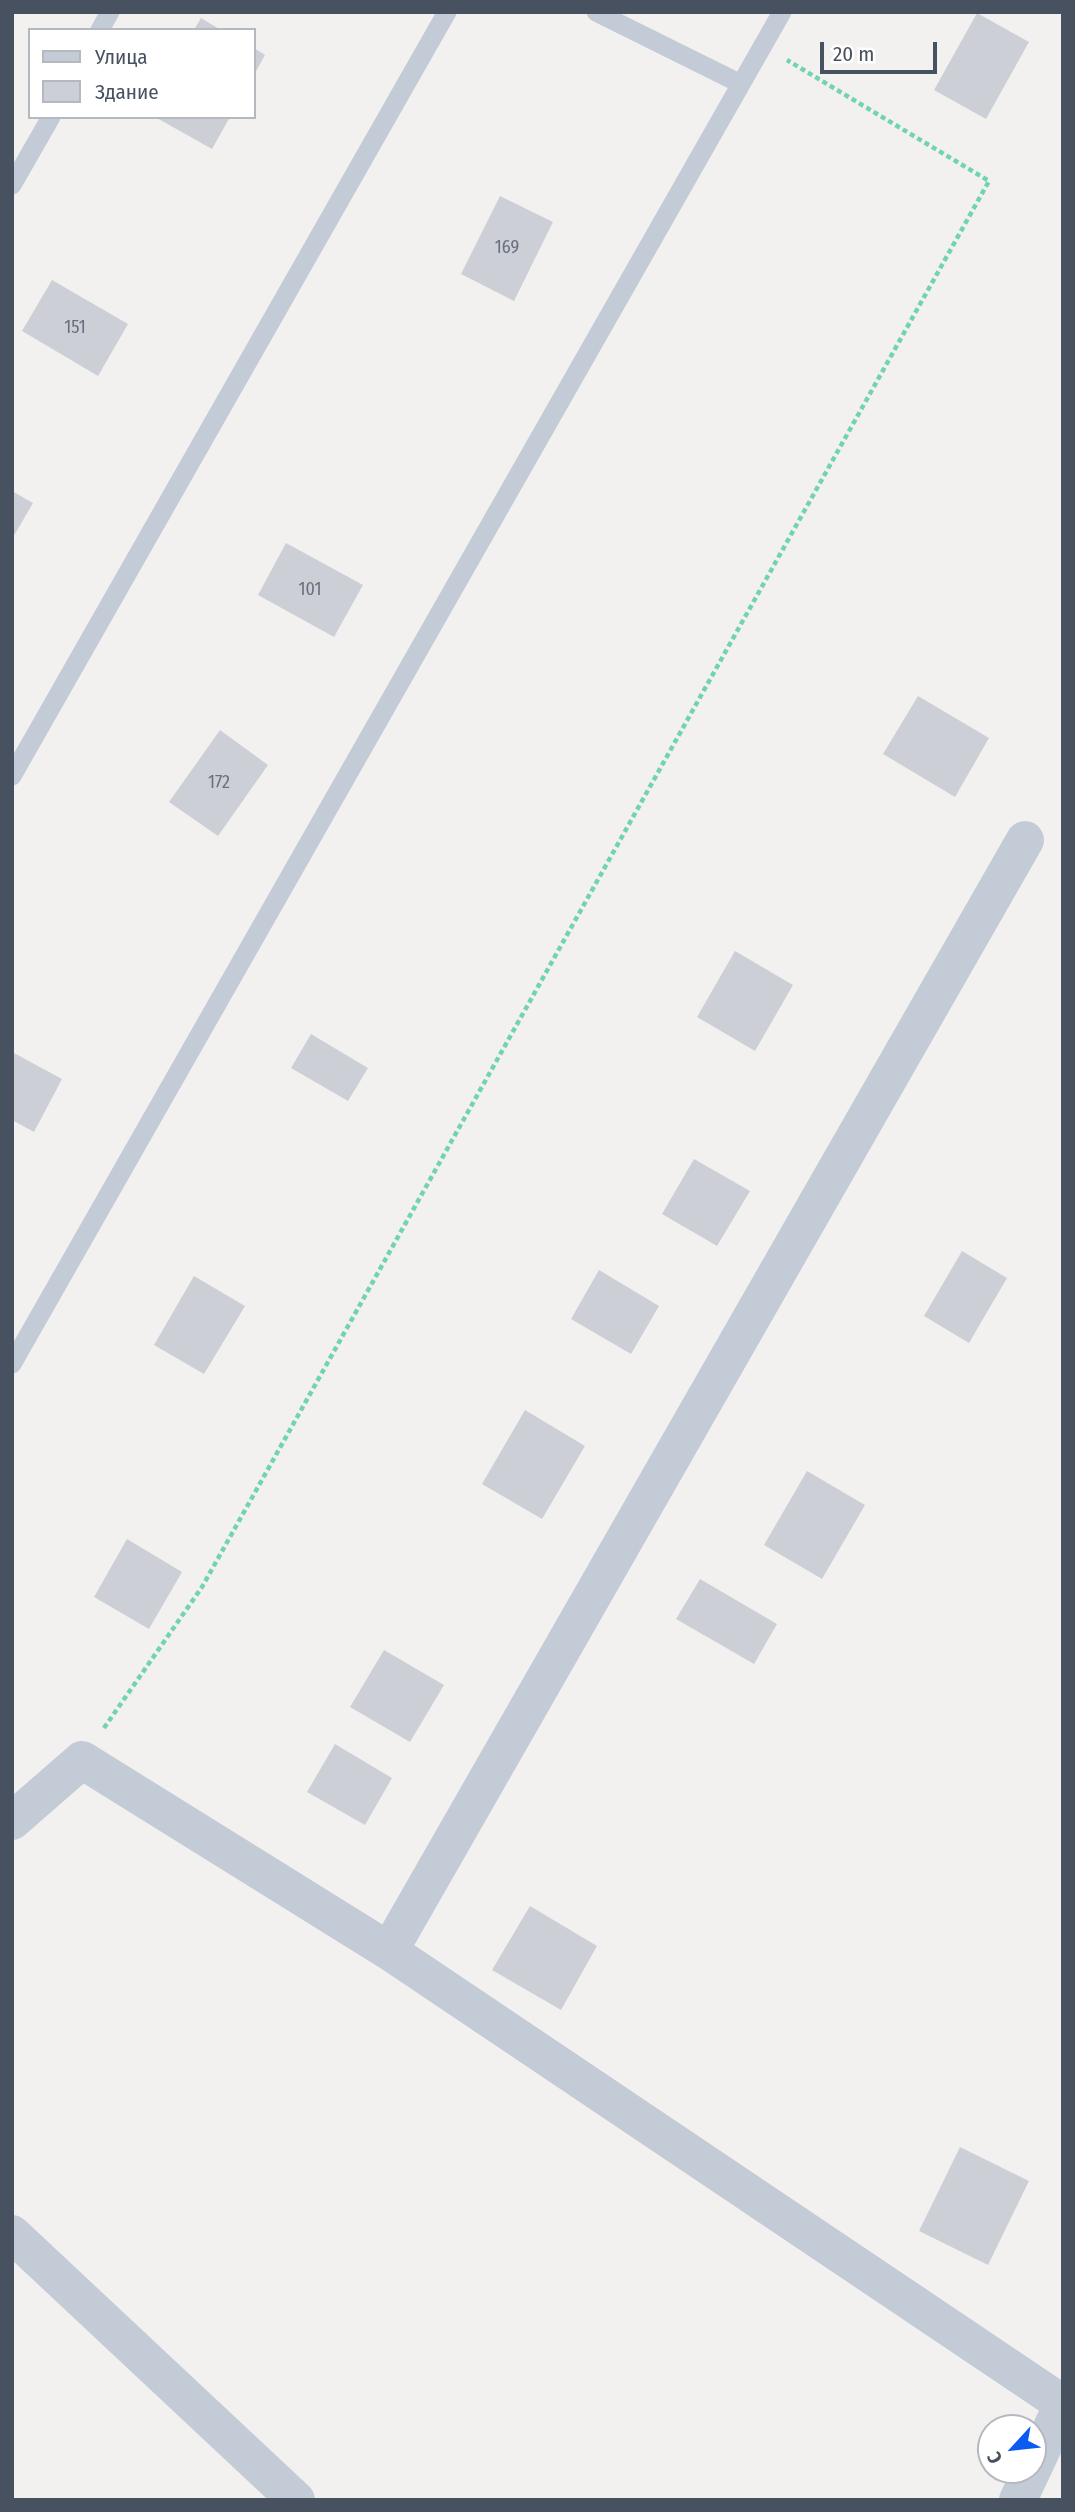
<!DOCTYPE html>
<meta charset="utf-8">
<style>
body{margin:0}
#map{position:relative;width:1075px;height:2512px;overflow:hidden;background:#f3f1f0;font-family:"Fira Sans Condensed",sans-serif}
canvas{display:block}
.frame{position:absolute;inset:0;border:14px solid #475160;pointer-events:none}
.legend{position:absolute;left:28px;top:28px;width:228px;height:91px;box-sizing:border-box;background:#fff;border:2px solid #b5b9bf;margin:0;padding:9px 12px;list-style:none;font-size:21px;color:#475160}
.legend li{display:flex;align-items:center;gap:14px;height:35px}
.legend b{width:35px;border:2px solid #b5b9bf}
.north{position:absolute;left:977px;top:2414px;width:70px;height:70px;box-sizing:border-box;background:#fff;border:2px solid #b5b9bf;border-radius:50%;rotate:243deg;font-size:19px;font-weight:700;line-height:28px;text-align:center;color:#475160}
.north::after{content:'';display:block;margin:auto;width:24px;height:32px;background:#0b5af2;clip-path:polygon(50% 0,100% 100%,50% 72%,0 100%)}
.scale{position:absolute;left:820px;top:42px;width:117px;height:32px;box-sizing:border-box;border:4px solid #475160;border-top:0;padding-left:9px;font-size:21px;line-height:24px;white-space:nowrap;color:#475160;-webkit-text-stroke:5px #fff;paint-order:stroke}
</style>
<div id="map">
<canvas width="1075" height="2512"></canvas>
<div class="frame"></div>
<ul class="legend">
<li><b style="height:9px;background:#c3cbd6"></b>Улица</li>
<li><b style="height:19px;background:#cccfd6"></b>Здание</li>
</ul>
<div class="north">С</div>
<div class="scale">20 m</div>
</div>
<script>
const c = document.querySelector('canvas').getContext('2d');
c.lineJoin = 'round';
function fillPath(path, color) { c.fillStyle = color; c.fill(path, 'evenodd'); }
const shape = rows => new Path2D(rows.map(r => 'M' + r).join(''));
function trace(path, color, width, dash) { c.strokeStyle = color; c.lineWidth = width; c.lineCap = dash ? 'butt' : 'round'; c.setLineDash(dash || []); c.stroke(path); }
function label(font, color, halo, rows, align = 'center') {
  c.font = font + ' "Fira Sans Condensed",sans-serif'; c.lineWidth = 5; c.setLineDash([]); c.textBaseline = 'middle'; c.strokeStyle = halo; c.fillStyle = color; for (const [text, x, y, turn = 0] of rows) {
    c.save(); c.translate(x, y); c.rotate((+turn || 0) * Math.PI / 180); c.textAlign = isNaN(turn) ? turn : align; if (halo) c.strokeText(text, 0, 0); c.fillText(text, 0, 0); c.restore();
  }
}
fillPath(shape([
 [977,13,1029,42,986,119,934,90],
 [201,18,221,30,194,30],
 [254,48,265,55,254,75],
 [155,117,230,117,212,149],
 [500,196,553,222,514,301,461,274],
 [52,280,128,324,98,376,22,331],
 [12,491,33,503,12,539],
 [286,543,363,585,334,637,258,595],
 [918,696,989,738,955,797,883,754],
 [220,730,268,765,218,836,169,802],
 [735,951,793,985,755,1051,697,1017],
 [311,1034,368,1068,348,1101,291,1068],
 [12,1052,62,1079,34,1132,12,1120],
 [694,1159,750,1191,717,1246,662,1214],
 [962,1251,1007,1278,969,1343,924,1316],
 [599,1270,659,1306,631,1354,571,1319],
 [194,1276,245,1306,204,1374,154,1345],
 [525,1410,585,1446,542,1519,482,1484],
 [807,1471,865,1505,822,1579,764,1545],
 [127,1539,182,1572,149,1629,94,1597],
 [700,1579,777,1624,754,1664,676,1619],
 [384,1650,444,1685,410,1742,350,1707],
 [335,1744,392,1778,365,1825,307,1792],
 [530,1906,597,1946,561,2010,492,1970],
 [960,2147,1029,2181,988,2265,919,2231]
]), '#cccfd6');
trace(shape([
 [104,1728,202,1587,989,181,787,60]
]), '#71d4ad', 4.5, [5, 3.5]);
trace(shape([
 [596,12,741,84],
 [100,30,110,12],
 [12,185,51,117],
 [12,776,447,12],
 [12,1364,782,12]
]), '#c3cbd6', 19);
trace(shape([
 [12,1821,82,1760,389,1951,1063,2404],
 [389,1951,1025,840],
 [12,2234,296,2500],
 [1033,2468,1063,2404],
 [1018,2500,1032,2470]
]), '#c3cbd6', 38);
label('18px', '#68707e', null, [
 ["169",507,248],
 ["151",75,328],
 ["101",310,590],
 ["172",219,783]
]);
</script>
